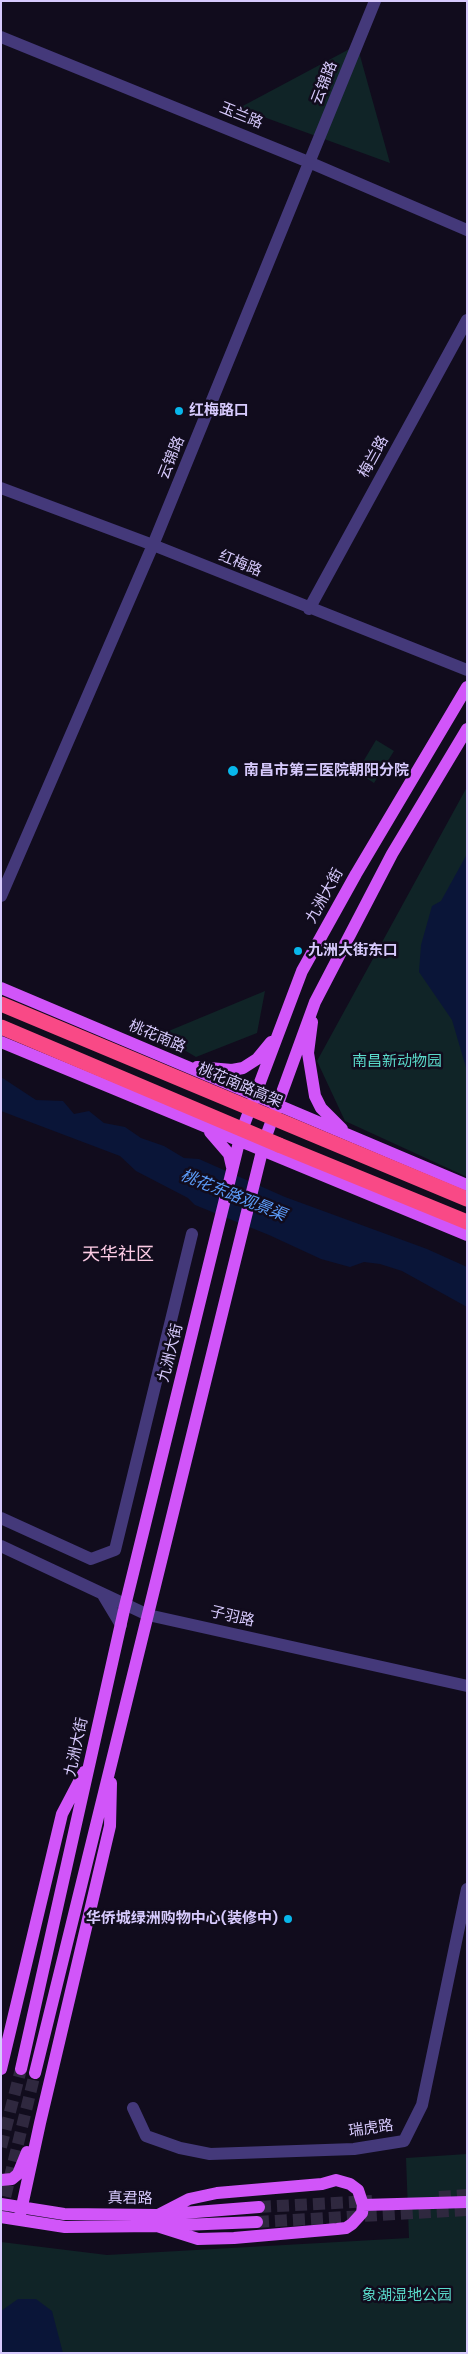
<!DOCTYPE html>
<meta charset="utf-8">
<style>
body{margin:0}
#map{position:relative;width:468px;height:2354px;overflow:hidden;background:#110c1d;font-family:"DM Sans",sans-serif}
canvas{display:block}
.frame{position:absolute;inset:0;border:2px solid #d7cafd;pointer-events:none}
</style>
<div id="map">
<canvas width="468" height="2354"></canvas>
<div class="frame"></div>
</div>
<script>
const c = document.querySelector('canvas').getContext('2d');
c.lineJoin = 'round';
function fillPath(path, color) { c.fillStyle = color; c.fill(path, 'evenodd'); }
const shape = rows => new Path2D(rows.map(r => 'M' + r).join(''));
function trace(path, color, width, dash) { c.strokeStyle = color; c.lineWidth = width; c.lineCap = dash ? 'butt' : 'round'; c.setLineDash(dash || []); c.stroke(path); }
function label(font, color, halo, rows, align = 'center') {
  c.font = font + ' "DM Sans","Noto Sans SC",sans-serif'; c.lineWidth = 5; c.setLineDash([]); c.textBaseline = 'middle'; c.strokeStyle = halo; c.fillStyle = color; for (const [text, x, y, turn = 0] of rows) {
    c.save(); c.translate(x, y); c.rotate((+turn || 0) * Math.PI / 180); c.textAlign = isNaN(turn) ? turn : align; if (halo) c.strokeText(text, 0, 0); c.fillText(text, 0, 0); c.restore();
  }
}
fillPath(shape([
 [357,45,390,163,239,108],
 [376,740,394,751,374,783,357,772],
 [467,787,467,1177,345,1121,317,1061],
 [265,991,257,1033,196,1057,159,1035],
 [467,2154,467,2353,1,2353,1,2242,107,2255,409,2238,406,2158]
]), '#102427');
fillPath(shape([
 [467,854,467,1071,452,1020,419,972,421,945,432,906,441,901],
 [1,1077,36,1100,63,1101,74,1114,89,1111,104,1123,125,1127,141,1138,164,1146,184,1158,199,1159,285,1197,427,1249,467,1267,467,1307,402,1271,380,1264,364,1262,350,1267,321,1259,269,1235,195,1205,188,1198,136,1171,120,1156,1,1111],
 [18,2299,36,2299,52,2311,63,2353,1,2353,1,2311]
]), '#0a1538');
trace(shape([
 [1,2147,21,2069],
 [439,2197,467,2195],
 [259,2207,372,2201],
 [1,2214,35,2073],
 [257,2222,467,2210]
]), '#2f283f', 12, [12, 6]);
trace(shape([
 [1,37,311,163,467,230],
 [1,488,153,545,467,670],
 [309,609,467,320],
 [1,896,153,545,375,1],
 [1,1518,91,1559,115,1550,192,1234],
 [1,1546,148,1615,467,1686],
 [103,1595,121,1625],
 [133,2108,146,2136,180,2148,210,2154,354,2149,404,2141,422,2105,467,1889]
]), '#44397a', 12);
trace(shape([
 [1,988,467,1185],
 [312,1022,308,1053,315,1096,321,1108,342,1129],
 [1,1042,467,1235],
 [197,1067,232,1070,243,1068,257,1059,271,1042],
 [210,1132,229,1154,232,1167],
 [1,2069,62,1814,84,1772],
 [21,2069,124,1610,242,1130,302,971,356,874,467,687],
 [35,2073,265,1139,315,1002,392,854,467,729],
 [1,2180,12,2179,18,2174,27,2152],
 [1,2204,64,2214,158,2215,259,2207],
 [363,2205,467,2202],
 [1,2217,65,2227,157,2226,257,2222],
 [19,2220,40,2123,110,1826,111,1783],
 [157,2226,198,2239,234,2238,337,2229,346,2228,352,2224,362,2213,363,2205,358,2190,350,2184,336,2180,322,2184,217,2193,189,2199,158,2215]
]), '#d155f9', 12);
trace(shape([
 [279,1145,467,1222]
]), '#f94986', 15);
trace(shape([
 [1,1004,467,1199],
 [1,1027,279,1145]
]), '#f94986', 15);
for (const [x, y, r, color] of [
 [179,411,5,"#08b7eb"],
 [233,771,6,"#08b7eb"],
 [298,951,5,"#08b7eb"],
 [288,1919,5,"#08b7eb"]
]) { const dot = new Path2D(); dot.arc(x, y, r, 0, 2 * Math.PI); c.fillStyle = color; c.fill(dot); trace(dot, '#110c1d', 2); }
label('15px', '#d7cafd', '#110c1d', [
 ["云锦路",325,83,-69],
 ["玉兰路",241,116,22],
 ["梅兰路",374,457,-61],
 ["云锦路",172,458,-68],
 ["红梅路",240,564,22],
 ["九洲大街",325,896,-61],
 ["桃花南路",157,1037,23],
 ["桃花南路高架",240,1086,23],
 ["九洲大街",171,1353,-76],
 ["子羽路",232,1617,13],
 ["九洲大街",77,1747,-78],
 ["瑞虎路",371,2129,-8],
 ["真君路",130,2199,1]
]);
label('bold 15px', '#d7cafd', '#110c1d', [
 ["红梅路口",189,411],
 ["南昌市第三医院朝阳分院",244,771],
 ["九洲大街东口",308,951],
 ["华侨城绿洲购物中心(装修中)",278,1919,"right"]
], 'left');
label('15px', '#5adaca', '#110c1d', [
 ["南昌新动物园",397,1062],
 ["象湖湿地公园",407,2296]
]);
label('italic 16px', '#5c9cf9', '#110c1d', [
 ["桃花东路观景渠",233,1196,22]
]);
label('18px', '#fdcce5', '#110c1d', [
 ["天华社区",118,1255]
]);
</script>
